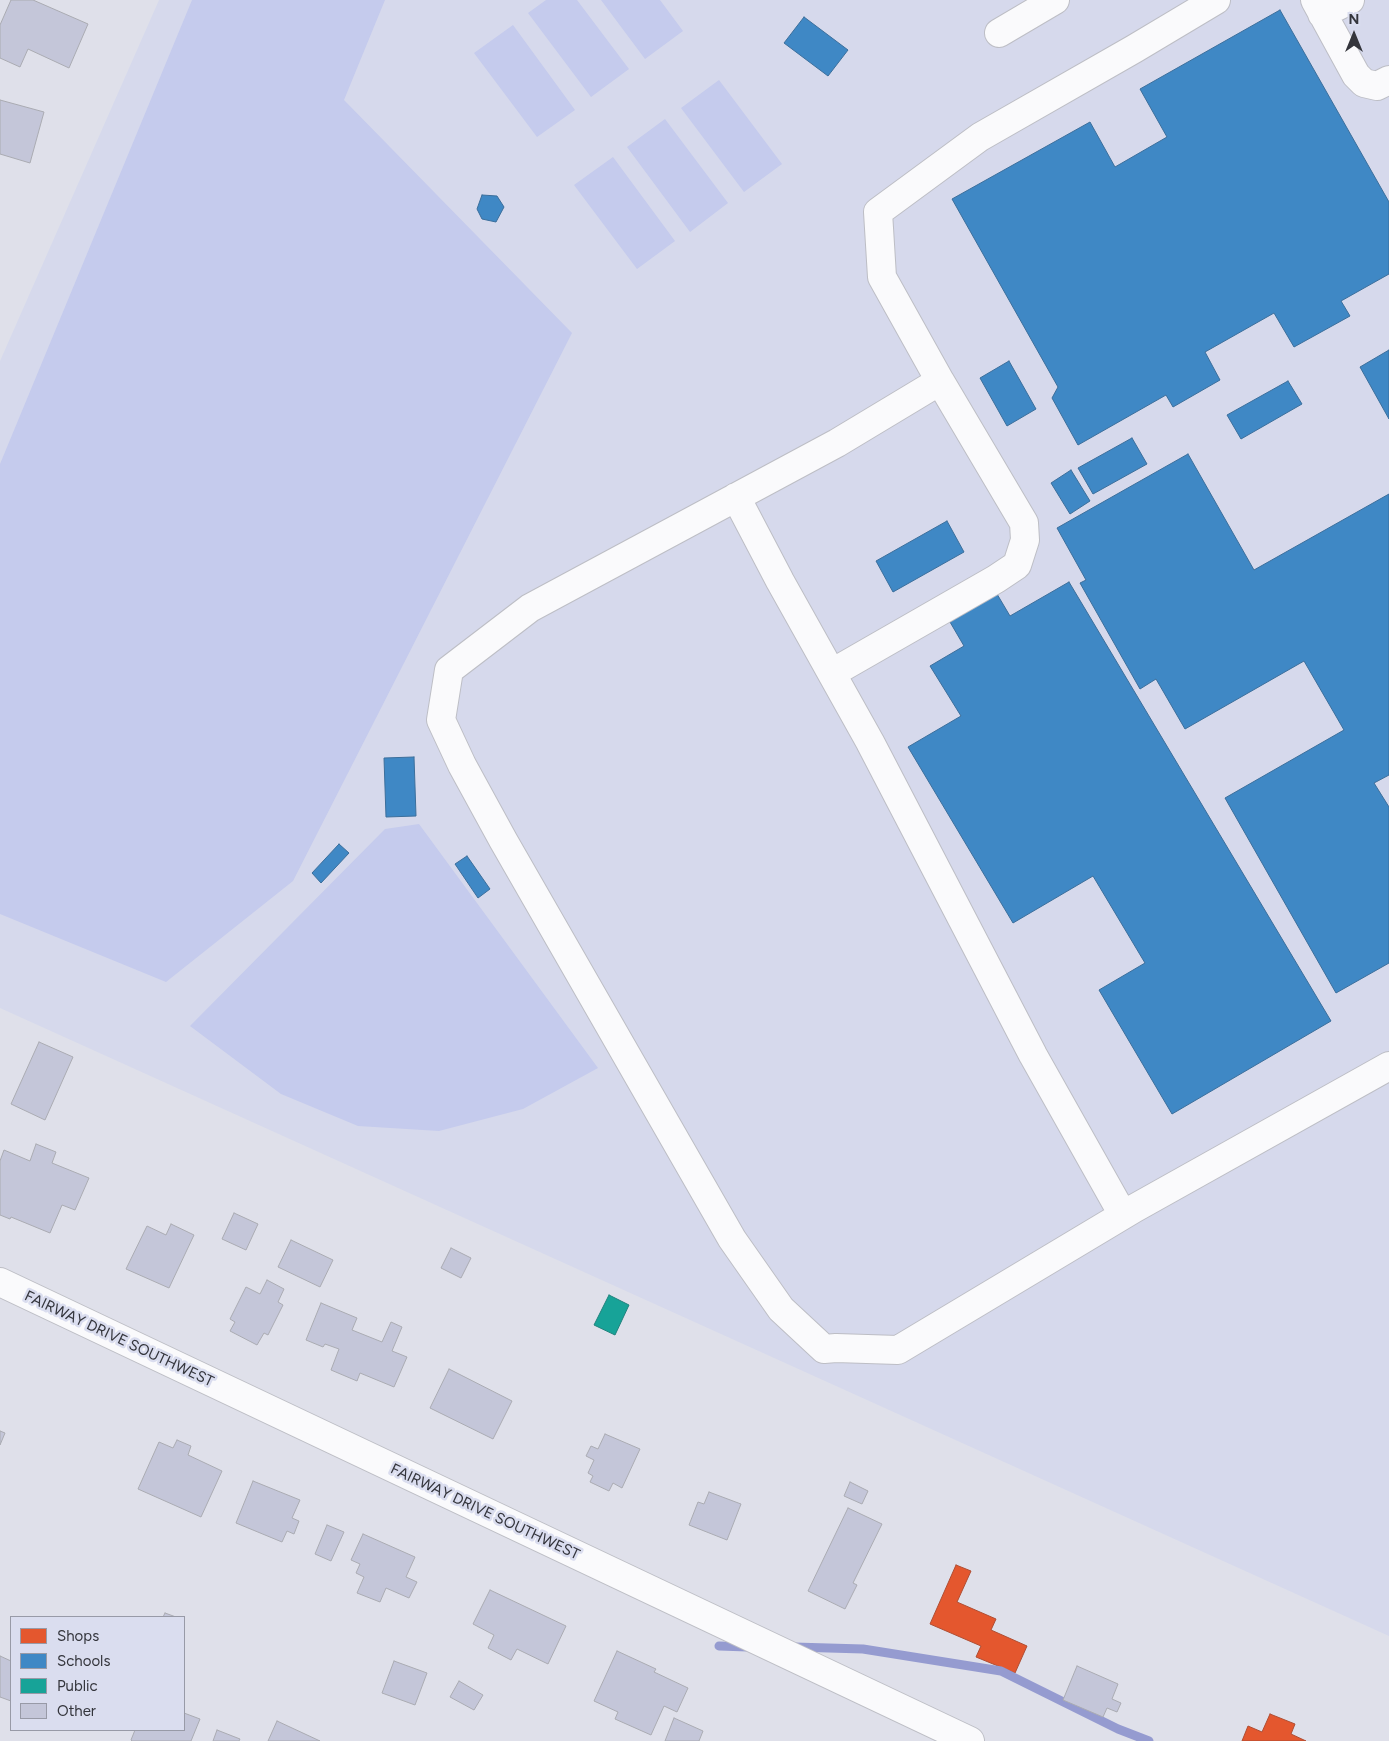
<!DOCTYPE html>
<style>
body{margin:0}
#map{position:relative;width:1389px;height:1741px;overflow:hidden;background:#dfe0ea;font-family:Figtree,sans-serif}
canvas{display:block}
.legend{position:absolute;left:10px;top:1616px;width:175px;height:115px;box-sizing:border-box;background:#daddef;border:1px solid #989aa7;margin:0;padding:6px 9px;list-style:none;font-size:15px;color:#34353c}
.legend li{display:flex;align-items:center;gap:10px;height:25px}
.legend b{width:25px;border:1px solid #989aa7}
.north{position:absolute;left:1329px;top:10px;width:50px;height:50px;-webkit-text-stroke:4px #daddef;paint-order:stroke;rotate:0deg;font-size:14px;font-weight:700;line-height:20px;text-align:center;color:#34353c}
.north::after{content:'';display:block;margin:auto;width:18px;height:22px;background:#34353c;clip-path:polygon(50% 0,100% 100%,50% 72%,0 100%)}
</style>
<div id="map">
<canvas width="1389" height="1741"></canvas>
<ul class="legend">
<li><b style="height:14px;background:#e4572e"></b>Shops</li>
<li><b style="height:14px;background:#3f88c5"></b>Schools</li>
<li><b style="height:14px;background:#17a398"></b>Public</li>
<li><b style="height:14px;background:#c4c6d9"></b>Other</li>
</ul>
<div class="north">N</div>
</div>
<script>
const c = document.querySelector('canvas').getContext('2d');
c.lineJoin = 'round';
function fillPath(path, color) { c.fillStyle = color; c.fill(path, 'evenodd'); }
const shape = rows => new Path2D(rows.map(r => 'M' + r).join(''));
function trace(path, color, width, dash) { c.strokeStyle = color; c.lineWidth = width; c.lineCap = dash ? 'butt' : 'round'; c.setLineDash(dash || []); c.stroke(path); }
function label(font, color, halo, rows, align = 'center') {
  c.font = font + ' Figtree,sans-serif'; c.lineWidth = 5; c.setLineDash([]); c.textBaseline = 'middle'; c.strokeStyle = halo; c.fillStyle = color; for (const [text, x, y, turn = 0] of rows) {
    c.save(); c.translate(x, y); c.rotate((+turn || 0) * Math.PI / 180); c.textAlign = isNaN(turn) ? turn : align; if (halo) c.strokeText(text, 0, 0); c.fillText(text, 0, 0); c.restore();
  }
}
fillPath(shape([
 [159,0,1389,0,1389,1636,0,1008,0,361]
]), '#d6d9ec');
fillPath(shape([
 [192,0,385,0,344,100,572,333,293,881,166,982,0,914,0,464],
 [546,0,577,0,629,69,591,97,528,13],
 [601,0,660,0,683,31,645,59],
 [513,25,575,110,537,137,474,53],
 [719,80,782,164,744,192,681,108],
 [665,119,728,203,690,232,627,147],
 [613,157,675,241,637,269,574,185],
 [419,824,598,1068,523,1109,439,1131,358,1126,281,1094,190,1026,385,829]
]), '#c5cbed');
const shops = shape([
 [956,1565,971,1571,957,1602,996,1619,991,1630,1027,1646,1015,1673,976,1657,981,1646,930,1624,956,1565],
 [1270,1714,1295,1724,1291,1734,1306,1741,1242,1741,1248,1726,1262,1732,1270,1714]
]);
fillPath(shops, '#e4572e');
trace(shops, '#af4d32', 1);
const schools = shape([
 [1280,10,1389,202,1389,274,1341,301,1350,316,1294,347,1274,313,1205,352,1220,380,1173,407,1166,395,1078,445,1052,398,1058,387,952,199,1090,122,1115,167,1167,137,1140,89,1280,10],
 [804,17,848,50,828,76,784,43,804,17],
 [482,195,497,196,504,207,496,222,482,219,477,209,482,195],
 [1389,350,1389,419,1360,367,1389,350],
 [1009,361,1036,409,1007,426,980,378,1009,361],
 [1288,381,1302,404,1241,439,1227,415,1288,381],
 [1132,438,1147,464,1093,494,1078,468,1132,438],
 [1188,454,1254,570,1389,494,1389,775,1374,783,1389,807,1389,963,1336,993,1225,798,1344,730,1304,661,1185,729,1156,679,1140,689,1080,583,1086,580,1057,528,1188,454],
 [1071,470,1090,501,1070,514,1051,483,1071,470],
 [947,521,964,552,893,592,876,561,947,521],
 [1069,582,1331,1021,1172,1114,1099,990,1145,963,1093,876,1013,923,908,747,961,716,930,666,964,646,950,622,997,594,1010,616,1069,582],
 [414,757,416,816,386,817,384,758,414,757],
 [339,844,349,853,321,883,312,873,339,844],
 [467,856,490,889,478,898,455,864,467,856]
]);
fillPath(schools, '#3f88c5');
trace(schools, '#3c6f9c', 1);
const public = shape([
 [609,1295,629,1305,615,1335,594,1325,609,1295]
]);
fillPath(public, '#17a398');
trace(public, '#20827c', 1);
trace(shape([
 [719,1646,748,1647],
 [794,1647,863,1649,1001,1671,1118,1729,1149,1741]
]), '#959bd0', 9);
const building = shape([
 [11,0,33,0,88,24,69,68,28,49,20,67,0,58,0,25,11,0],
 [0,100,44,112,30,163,0,154,0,100],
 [39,1042,73,1057,45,1120,11,1104,39,1042],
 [36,1144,56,1152,52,1163,89,1178,75,1210,62,1205,50,1233,11,1217,10,1219,0,1215,0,1161,4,1150,30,1161,36,1144],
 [234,1213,258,1224,246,1250,222,1239,234,1213],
 [171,1224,194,1235,169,1288,126,1269,147,1226,166,1235,171,1224],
 [291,1240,333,1260,320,1287,278,1267,291,1240],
 [451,1248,471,1258,461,1278,441,1268,451,1248],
 [267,1280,284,1289,278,1302,283,1305,268,1335,264,1333,257,1345,230,1331,235,1322,230,1319,246,1287,260,1294,267,1280],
 [321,1303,357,1318,352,1330,382,1342,391,1322,402,1327,392,1351,407,1357,394,1387,360,1373,357,1381,331,1370,339,1349,325,1344,323,1347,306,1340,321,1303],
 [449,1369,512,1401,493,1439,430,1408,449,1369],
 [0,1431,5,1433,0,1445,0,1431],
 [605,1434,640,1449,622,1488,613,1483,609,1491,590,1482,593,1476,588,1473,594,1460,586,1456,591,1446,598,1449,605,1434],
 [177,1440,191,1446,188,1455,222,1471,201,1517,138,1489,159,1442,173,1448,177,1440],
 [253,1481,300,1500,292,1518,299,1521,294,1534,287,1531,282,1542,236,1523,253,1481],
 [850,1482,868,1491,862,1504,844,1496,850,1482],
 [709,1492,741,1504,727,1540,689,1525,698,1502,704,1504,709,1492],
 [848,1508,882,1524,853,1583,857,1585,845,1609,808,1591,848,1508],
 [327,1525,344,1532,331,1561,315,1554,327,1525],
 [363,1534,415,1557,406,1577,417,1582,409,1598,386,1588,380,1602,357,1593,364,1577,356,1573,360,1564,351,1560,363,1534],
 [490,1590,566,1626,548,1664,517,1649,511,1660,488,1648,494,1635,473,1624,490,1590],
 [165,1613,176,1617,163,1617,165,1613],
 [617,1651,656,1669,654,1672,688,1688,677,1712,664,1706,651,1735,615,1719,618,1712,594,1701,617,1651],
 [0,1656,11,1661,11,1701,0,1697,0,1656],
 [394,1661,427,1673,415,1705,382,1693,394,1661],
 [1077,1666,1118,1684,1112,1699,1121,1703,1117,1712,1107,1708,1103,1717,1063,1700,1077,1666],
 [459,1681,483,1695,474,1710,450,1697,459,1681],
 [184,1713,200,1719,191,1741,132,1741,131,1740,135,1730,184,1730,184,1713],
 [674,1718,703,1731,699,1741,665,1741,674,1718],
 [277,1721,320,1741,268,1741,277,1721],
 [217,1730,240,1739,239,1741,213,1741,217,1730]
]);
fillPath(building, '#c4c6d9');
trace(building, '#aaabb2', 1);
const minor = shape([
 [1216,0,1134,49,980,137,878,212,882,277,940,381,837,443,530,608,449,670,441,720,462,765,503,840,732,1239,781,1309,824,1349,836,1348,898,1350,1135,1208,1389,1066],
 [1315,0,1356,75,1364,83,1377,86,1389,80],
 [1322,14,1350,0],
 [999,33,1055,0],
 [736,497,780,581,870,742,1033,1055,1123,1215],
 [832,673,996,579,1017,565,1025,540,1024,523,940,381],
 [0,1282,970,1741]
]);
trace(minor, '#bdbec5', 30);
trace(minor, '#fafafc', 28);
label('15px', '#34353c', '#daddef', [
 ["FAIRWAY DRIVE SOUTHWEST",119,1339,25],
 ["FAIRWAY DRIVE SOUTHWEST",485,1512,25]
]);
</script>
